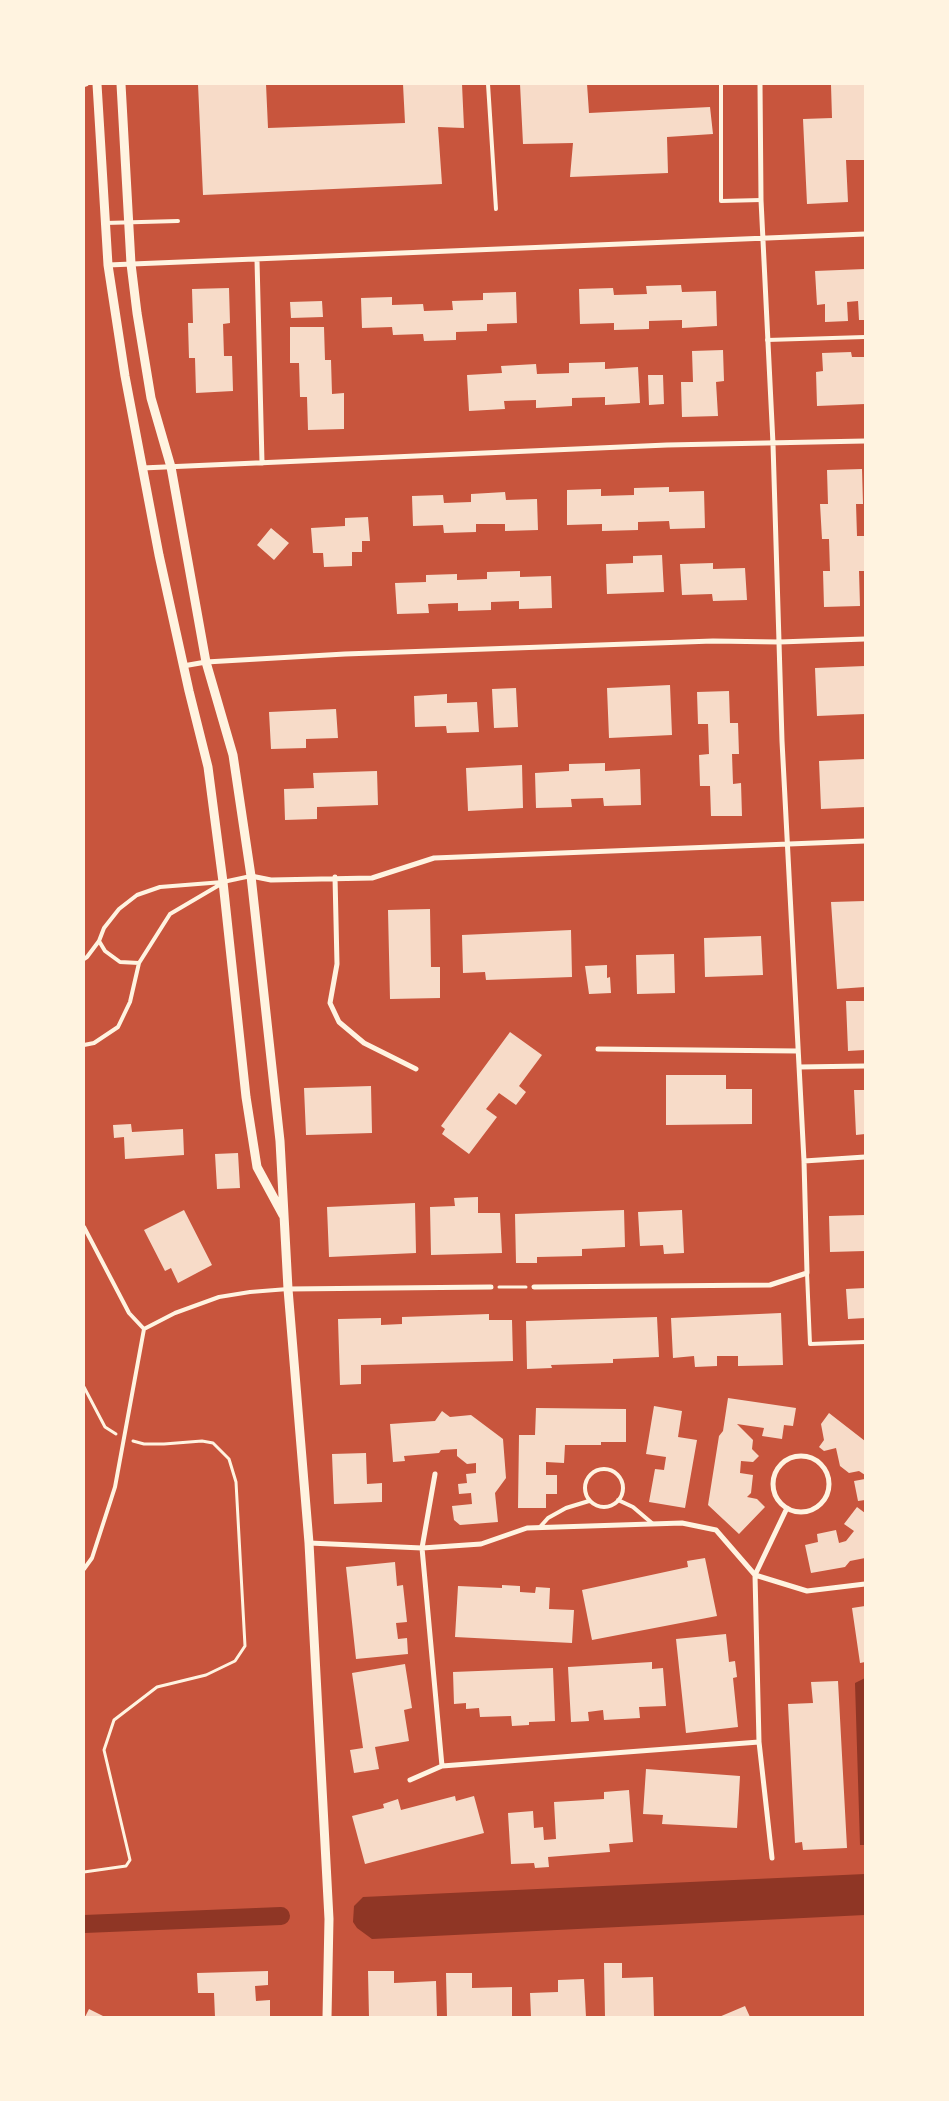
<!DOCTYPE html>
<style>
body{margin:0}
#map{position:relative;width:949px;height:2101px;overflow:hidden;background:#c8553d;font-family:"Titillium Web",sans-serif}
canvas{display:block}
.frame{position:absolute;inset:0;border:85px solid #fff3e0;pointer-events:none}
</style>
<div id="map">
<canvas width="949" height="2101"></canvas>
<div class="frame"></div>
</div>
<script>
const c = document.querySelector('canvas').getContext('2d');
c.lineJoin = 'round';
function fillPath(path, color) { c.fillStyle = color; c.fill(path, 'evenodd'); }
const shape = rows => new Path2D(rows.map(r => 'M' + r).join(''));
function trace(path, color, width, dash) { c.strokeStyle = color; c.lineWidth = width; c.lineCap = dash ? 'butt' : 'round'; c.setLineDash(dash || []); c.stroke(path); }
fillPath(shape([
 [865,1678,865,1845,860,1845,855,1683],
 [865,1874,865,1915,372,1939,357,1928,353,1922,354,1906,363,1897]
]), '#8f3625');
trace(shape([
 [84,1924,281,1916]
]), '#8f3625', 18);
fillPath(shape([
 [198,84,266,84,268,128,405,123,403,84,462,84,464,128,438,127,442,184,203,195],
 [520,84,587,84,589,113,710,107,713,134,667,137,668,173,570,177,573,143,523,144],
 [865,84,865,160,846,160,848,202,807,204,803,119,832,118,831,85],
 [865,269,865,320,859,320,858,301,847,302,848,321,825,322,825,304,817,305,815,271],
 [681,285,682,292,716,291,717,326,682,328,682,320,649,321,649,329,614,330,614,323,580,324,579,289,613,288,614,295,647,294,646,286],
 [229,288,230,323,223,324,224,356,232,356,233,391,196,393,195,358,189,358,188,323,193,323,192,289],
 [516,292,517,323,487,324,487,331,456,332,456,340,424,341,423,334,393,335,392,327,362,328,361,298,392,297,392,305,423,304,424,311,453,310,452,301,483,300,483,293],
 [322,301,323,317,291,318,290,302],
 [290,327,324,327,325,360,331,360,332,394,344,393,344,429,308,430,307,397,300,397,299,363,290,363],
 [723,350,724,381,716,382,718,416,682,417,681,382,693,382,692,351],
 [851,352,852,357,865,357,865,404,817,406,816,372,823,371,822,353],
 [605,362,605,369,638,367,640,403,605,405,605,397,572,398,572,406,536,408,536,400,504,401,505,409,469,411,467,375,502,373,501,366,536,364,537,374,569,373,569,363],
 [648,375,663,375,664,404,649,405],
 [862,469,863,504,856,504,857,536,865,536,865,571,859,571,860,606,824,607,823,571,830,571,829,539,822,539,820,504,828,504,827,470],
 [669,487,669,492,704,491,705,528,670,529,669,521,638,522,638,530,602,531,602,524,567,525,567,490,601,489,601,496,634,495,634,488],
 [505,492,506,500,537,499,538,530,505,531,505,524,476,524,476,532,444,533,443,525,413,526,412,496,443,495,444,503,471,502,471,494],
 [368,517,370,541,362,541,362,552,352,552,352,566,324,567,323,553,313,553,311,528,345,526,345,518],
 [271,528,289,543,274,560,257,545],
 [662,555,664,592,607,594,606,564,633,563,633,556],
 [713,563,713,569,745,568,747,600,713,601,712,594,682,595,680,564],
 [520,571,520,577,551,576,552,608,519,609,519,601,491,602,491,610,458,611,458,603,428,604,429,613,397,614,395,583,426,582,426,575,457,574,457,580,487,579,487,572],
 [865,666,865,714,817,716,815,668],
 [670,685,672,735,609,738,607,688],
 [516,688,518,727,494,728,492,689],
 [729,691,730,723,738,723,739,754,732,754,733,784,741,783,742,816,711,816,710,786,700,786,699,755,709,754,708,724,698,724,697,692],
 [447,694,447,703,477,702,479,732,447,733,446,726,415,727,414,696],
 [336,709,338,738,306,739,306,748,271,749,269,712],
 [865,759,865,807,821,809,819,761],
 [605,763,605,771,640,769,641,805,604,806,603,798,571,799,572,807,536,808,535,773,569,771,569,764],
 [522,765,523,808,468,811,466,768],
 [377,771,378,805,317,807,317,819,285,820,284,789,314,788,313,773],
 [865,901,865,987,837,989,831,902],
 [430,909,431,967,440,967,440,998,390,999,388,910],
 [571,930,572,977,486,980,485,972,463,973,462,935],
 [761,936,763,975,705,977,704,938],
 [674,954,675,993,637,994,636,955],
 [607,965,607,978,610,977,611,993,589,994,585,966],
 [846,1001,865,1001,865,1050,848,1051],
 [510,1032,542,1055,519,1086,526,1092,516,1105,499,1093,486,1109,497,1117,469,1154,442,1134,445,1129,441,1126],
 [666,1075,726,1075,726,1089,752,1089,752,1124,666,1125],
 [371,1086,372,1133,306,1135,304,1088],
 [854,1090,865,1090,865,1134,856,1135],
 [131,1124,132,1132,183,1129,184,1155,125,1159,124,1137,114,1138,113,1125],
 [238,1153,240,1188,217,1189,215,1154],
 [478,1197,478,1213,500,1213,502,1253,431,1255,430,1207,455,1206,454,1198],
 [415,1203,416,1253,329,1257,327,1207],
 [184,1210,212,1265,178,1283,171,1268,165,1271,144,1230],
 [624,1210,625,1247,582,1249,582,1256,537,1257,537,1263,516,1263,515,1214],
 [682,1210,684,1253,664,1254,663,1245,640,1246,638,1212],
 [865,1215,865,1251,830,1252,829,1216],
 [865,1288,865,1318,848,1319,846,1289],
 [781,1313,783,1365,738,1366,738,1356,717,1356,717,1366,695,1367,694,1356,673,1358,671,1318],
 [489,1314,489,1320,512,1320,513,1361,361,1365,361,1384,340,1385,338,1319,381,1318,381,1325,402,1324,402,1317],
 [657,1317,659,1357,613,1359,613,1363,551,1365,552,1368,527,1369,526,1321],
 [728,1398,796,1408,793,1426,784,1425,782,1439,762,1436,764,1428,737,1424,753,1440,752,1449,759,1456,753,1462,741,1461,740,1473,753,1475,751,1493,747,1497,757,1499,765,1507,739,1534,708,1505,719,1436,723,1431],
 [654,1406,682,1411,678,1437,697,1440,685,1508,649,1502,655,1469,664,1470,666,1457,646,1454],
 [536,1408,626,1409,626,1442,601,1442,601,1445,565,1445,564,1463,546,1462,546,1475,557,1475,557,1494,546,1494,546,1508,518,1508,519,1435,535,1435],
 [442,1411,450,1417,471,1415,503,1439,506,1478,495,1493,498,1522,460,1525,454,1520,452,1506,472,1504,471,1493,459,1494,458,1484,467,1483,466,1474,476,1473,476,1463,467,1464,457,1456,457,1449,441,1450,439,1453,404,1456,405,1461,393,1462,390,1424,435,1421],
 [829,1413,865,1441,865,1475,859,1471,849,1473,840,1466,836,1448,824,1451,819,1447,824,1440,821,1424],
 [366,1453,367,1484,382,1483,382,1502,334,1504,332,1454],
 [865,1479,865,1500,858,1501,854,1481],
 [857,1507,865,1513,865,1558,850,1561,845,1567,811,1573,805,1545,818,1542,817,1534,836,1530,839,1543,846,1541,854,1531,844,1524],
 [705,1558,717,1616,592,1640,582,1590,688,1567,687,1561],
 [395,1562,397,1586,403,1585,407,1622,396,1623,398,1639,407,1638,408,1654,356,1659,346,1567],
 [502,1585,520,1586,520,1592,535,1593,536,1587,550,1588,549,1609,574,1610,572,1643,455,1637,458,1586,502,1588],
 [865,1606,865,1662,860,1663,852,1608],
 [726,1634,729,1662,735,1661,737,1677,733,1678,738,1727,686,1733,676,1639],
 [652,1662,652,1669,663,1668,666,1706,639,1707,640,1718,604,1720,603,1710,588,1712,589,1721,571,1722,568,1667],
 [405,1664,412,1708,404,1710,409,1741,375,1747,379,1769,354,1773,350,1750,363,1748,352,1673],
 [553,1668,555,1721,529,1722,529,1725,512,1726,511,1716,480,1717,479,1708,466,1709,466,1703,454,1704,453,1672],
 [838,1681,847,1848,803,1850,802,1842,795,1843,788,1704,813,1703,811,1682],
 [646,1769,740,1776,737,1828,662,1824,663,1815,643,1814],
 [629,1790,633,1842,609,1844,610,1852,548,1857,549,1867,535,1868,534,1863,511,1864,508,1813,533,1811,534,1828,543,1827,544,1840,556,1839,554,1802,604,1799,604,1792],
 [455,1796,456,1801,474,1796,484,1833,365,1864,352,1816,384,1808,383,1804,398,1799,401,1810],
 [604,1963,622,1963,622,1978,653,1977,654,2017,605,2017],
 [268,1971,268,1985,255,1986,256,2001,270,2000,270,2017,215,2017,214,1993,198,1993,197,1973],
 [368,1971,394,1971,394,1983,436,1981,437,2017,369,2017],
 [446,1973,472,1973,472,1988,512,1987,512,2017,447,2017],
 [584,1979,586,2017,531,2017,530,1993,558,1992,558,1980],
 [745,2006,750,2017,719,2017],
 [89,2009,105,2017,85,2017]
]), '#f7dbc8');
trace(shape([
 [499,1287,526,1287],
 [84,1387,105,1427,116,1434],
 [84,1872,126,1866,130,1860,104,1750,114,1720,157,1687,206,1675,235,1661,245,1646,236,1482,229,1459,213,1443,202,1441,164,1444,144,1444,133,1441]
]), '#fff3e0', 3);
trace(shape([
 [488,84,496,209],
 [721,84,721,201,761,200],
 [84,85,87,84],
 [105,223,178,221],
 [767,340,865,337],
 [99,941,105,951,120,962,139,963],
 [84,959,87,957,99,941,104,928,119,909,137,895,160,887,223,882,251,876],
 [84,1045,94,1043,118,1027,130,1002,139,963,170,914,221,884],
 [84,1227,129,1313,144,1329,115,1487,92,1558,84,1569],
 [807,1273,810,1344,865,1342],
 [144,1329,175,1313,219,1297,250,1292,288,1289],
 '585 1488a19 19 0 1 1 38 0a19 19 0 1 1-38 0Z',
 [618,1500,633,1507,653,1524],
 [540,1527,548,1518,566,1508,589,1501]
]), '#fff3e0', 4);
trace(shape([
 [257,260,262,463],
 [108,265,865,234],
 [142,468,667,445,865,441],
 [183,666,206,662,345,654,713,641,779,642,865,639],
 [251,876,271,880,372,878,434,858,865,841],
 [335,877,337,964,330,1003,339,1022,364,1043,416,1069],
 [598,1049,798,1051],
 [799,1067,865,1066],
 [804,1161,865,1157],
 [534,1287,770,1285,807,1273,804,1161,782,741,773,444,761,200,760,84],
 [288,1289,491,1287],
 '773 1484a28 28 0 1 1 56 0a28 28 0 1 1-56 0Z',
 [435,1474,422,1548,442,1766],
 [309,1543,422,1548,481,1544,527,1528,682,1523,716,1530,755,1575,807,1591,865,1584],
 [410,1780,442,1766,759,1742],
 [772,1858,759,1742,755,1575,787,1508]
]), '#fff3e0', 5);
trace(shape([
 [97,84,108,265,125,376,159,555,189,691,208,767,223,882,246,1097,257,1167,283,1215],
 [121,84,131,264,137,313,151,398,171,467,206,662,233,755,251,876,280,1141,288,1289,309,1543,329,1919,327,2017]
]), '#fff3e0', 9);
</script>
